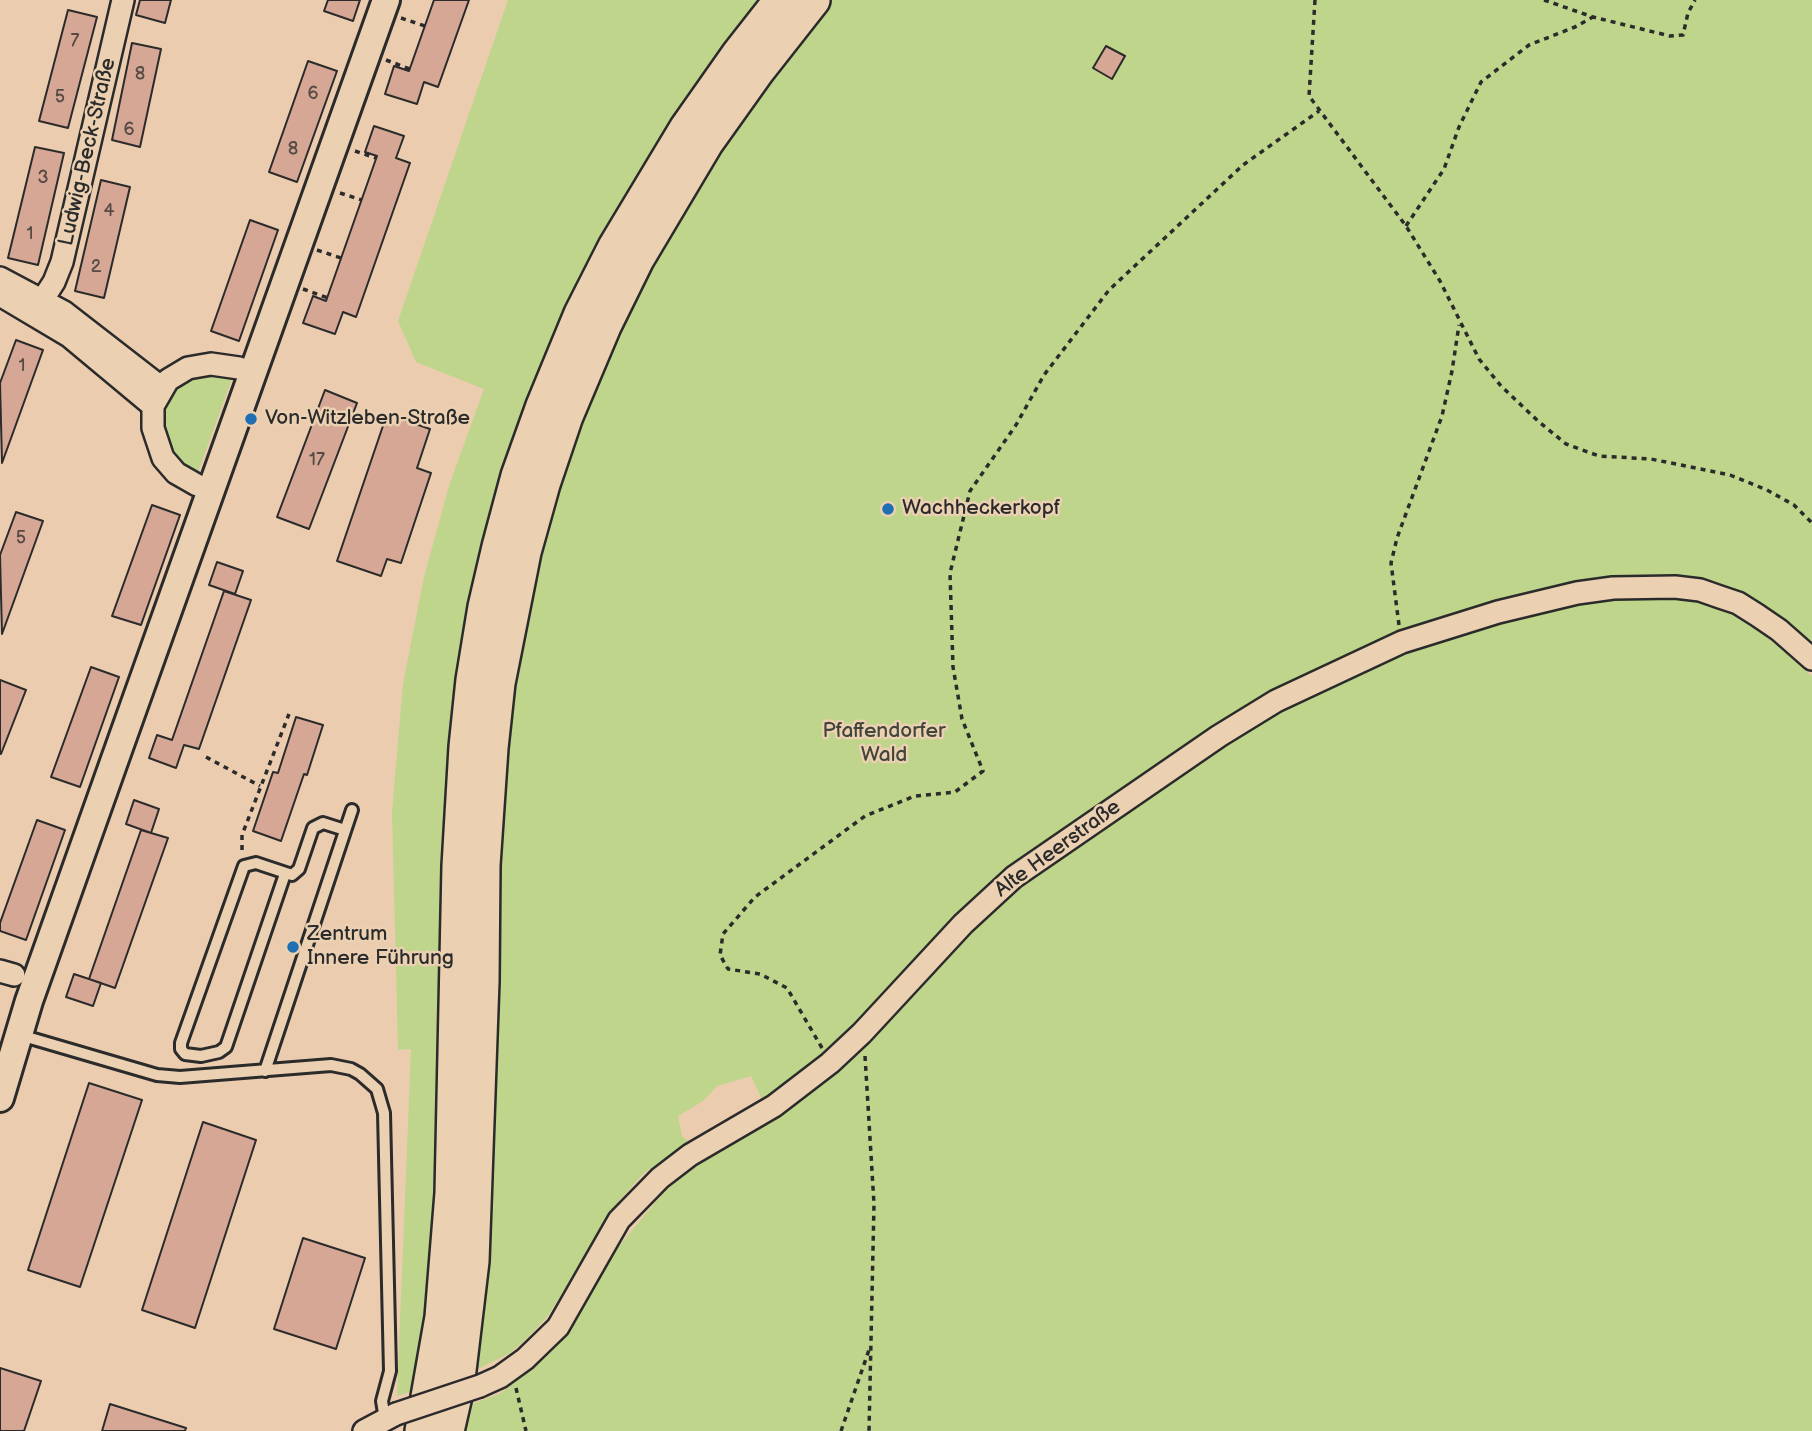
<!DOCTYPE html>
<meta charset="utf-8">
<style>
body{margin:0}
canvas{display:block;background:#ecccaf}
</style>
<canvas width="1812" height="1431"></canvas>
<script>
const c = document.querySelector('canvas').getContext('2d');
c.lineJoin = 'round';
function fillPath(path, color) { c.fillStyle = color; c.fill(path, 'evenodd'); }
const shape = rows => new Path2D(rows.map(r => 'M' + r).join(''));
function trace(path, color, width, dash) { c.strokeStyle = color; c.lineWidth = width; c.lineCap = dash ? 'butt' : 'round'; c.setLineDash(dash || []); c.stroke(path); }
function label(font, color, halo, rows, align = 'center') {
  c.font = font + ' "Balsamiq Sans",sans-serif'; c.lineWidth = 5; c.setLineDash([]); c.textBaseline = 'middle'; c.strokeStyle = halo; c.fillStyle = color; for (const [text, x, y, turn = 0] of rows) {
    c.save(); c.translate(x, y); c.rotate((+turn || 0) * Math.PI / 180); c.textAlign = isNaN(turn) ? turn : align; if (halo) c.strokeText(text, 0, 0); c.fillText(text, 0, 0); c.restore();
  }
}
fillPath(shape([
 [508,0,769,0,577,300,444,1117,419,1389,397,1396,411,1049,398,1050,392,812,403,684,424,577,449,486,484,389,416,362,398,321],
 [824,0,1812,0,1812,641,1768,608,1731,589,1697,579,1664,575,1630,576,1572,584,1424,626,1048,841,855,1030,764,1104,751,1076,717,1086,703,1101,678,1116,682,1136,689,1142,644,1173,619,1201,600,1228,563,1292,547,1317,529,1336,510,1353,470,1373,506,687,540,528,642,260],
 [204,372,233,376,197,475,181,467,162,439,162,409,168,394,187,377],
 [1614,596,1683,597,1711,603,1734,612,1752,624,1812,676,1812,1431,459,1431,464,1407,501,1393,549,1354,568,1332,615,1251,663,1193,706,1155,781,1113,824,1081,879,1029,997,901,1282,705,1406,647,1496,620]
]), '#bed58b');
const building = shape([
 [140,0,171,0,165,23,136,15,140,0],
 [328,0,360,0,353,21,324,11,328,0],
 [434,0,469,0,438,87,424,82,417,104,385,94,394,66,409,71,434,0],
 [68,10,97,17,68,128,39,121,68,10],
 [132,43,161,49,140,147,112,140,132,43],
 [1106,46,1125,56,1112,79,1093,68,1106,46],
 [308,61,337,71,297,182,269,172,308,61],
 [374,126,404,136,396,158,410,163,356,317,343,312,335,334,303,323,313,296,326,301,377,156,365,152,374,126],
 [35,147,64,153,38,265,8,258,35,147],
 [101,180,130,187,104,298,75,291,101,180],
 [250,220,278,230,239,341,211,331,250,220],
 [16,340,43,350,2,463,0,383,16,340],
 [325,390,357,403,309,529,277,517,325,390],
 [387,414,430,429,417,468,431,473,401,563,387,559,381,576,337,561,387,414],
 [152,505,180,515,141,625,112,616,152,505],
 [16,512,43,521,2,634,0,555,16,512],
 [217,562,243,571,235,594,209,585,217,562],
 [224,591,251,600,199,749,184,745,176,768,149,758,157,735,172,740,224,591],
 [91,667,119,677,80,787,51,777,91,667],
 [0,680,26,690,1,754,0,753,0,680],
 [296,717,323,725,307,775,304,774,281,841,253,831,273,772,278,773,296,717],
 [134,800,159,809,151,833,126,824,134,800],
 [37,820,65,830,26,940,0,931,0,923,37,820],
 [141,830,168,838,115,988,89,979,141,830],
 [74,974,101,983,93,1006,66,997,74,974],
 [89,1083,142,1100,80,1287,28,1270,89,1083],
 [203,1122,256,1140,195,1328,142,1310,203,1122],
 [303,1238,365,1258,336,1349,274,1329,303,1238],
 [0,1368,41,1381,24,1431,0,1431,0,1368],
 [110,1404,186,1428,185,1431,102,1431,110,1404]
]);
fillPath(building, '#d5a794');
trace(building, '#2b2b2b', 2);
const service = shape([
 [285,874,226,1047,219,1052,201,1056,185,1054,181,1049,181,1043,244,866,256,863,292,875,299,869,313,828,323,823,345,830],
 [20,1035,157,1075,180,1077,331,1065,351,1069,360,1074,377,1089,384,1113,390,1371,382,1401,385,1419],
 [265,1071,352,810]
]);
const minor = shape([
 [0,278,64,312,162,388],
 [0,295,69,336,153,406],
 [34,313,54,282,62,262,123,0],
 [197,485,176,473,163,458,153,428,153,406,168,380,188,368,211,364,239,368],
 [0,971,14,975],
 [480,1386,500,1377,525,1359,558,1327,619,1220,660,1178,690,1155,774,1106,830,1063,862,1033,963,924,1014,877,1219,736,1276,701,1402,642,1498,612,1577,593,1613,588,1675,587,1700,590,1720,597,1738,603,1757,615,1779,630,1812,659],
 [364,1431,396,1414]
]);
const tertiary = shape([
 [0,1098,29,1001,115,759,386,0]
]);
const trunk = shape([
 [422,1431,442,1317,452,1193,459,866,466,747,473,680,485,607,499,547,518,476,543,406,581,314,615,247,686,129,738,55,781,0],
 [447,1431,457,1387,472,1261,482,981,483,865,491,748,498,683,524,552,543,484,566,416,604,326,637,259,706,143,758,70,813,0]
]);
trace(service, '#2b2b2b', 16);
trace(minor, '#2b2b2b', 26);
trace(tertiary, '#2b2b2b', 32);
trace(trunk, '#2b2b2b', 38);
trace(shape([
 [1315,0,1309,96,1406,226,1440,281,1479,359,1501,386,1538,421,1566,444,1599,456,1651,459,1730,475,1767,490,1794,505,1812,523],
 [1544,0,1593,17,1670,36,1683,35,1688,13,1695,0],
 [401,18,425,26],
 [386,60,410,69],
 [355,151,376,158],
 [340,193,362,200],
 [1406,226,1444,169,1459,127,1481,82,1529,45,1575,27,1593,17],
 [317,250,341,258],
 [303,289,328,298],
 [1399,625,1391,563,1397,538,1442,416,1452,371,1459,325],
 [206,757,260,786],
 [242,850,242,835,289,714],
 [822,1048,787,988,760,974,728,969,720,955,723,934,755,897,865,816,915,796,955,792,983,771,962,719,953,667,950,573,970,491,1016,425,1044,375,1109,290,1243,165,1319,111],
 [865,1056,874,1204,869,1431],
 [516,1388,526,1431],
 [841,1431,870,1347]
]), '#2b2b2b', 3.5, [5, 5]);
trace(service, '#ebd0b2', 10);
trace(minor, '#ebd0b2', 21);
trace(tertiary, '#ebd0b2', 26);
trace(trunk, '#ebd0b2', 33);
const minorBridge = shape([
 [396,1414,480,1386]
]);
trace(minorBridge, '#2b2b2b', 26, []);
trace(minorBridge, '#ebd0b2', 21);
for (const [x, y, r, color] of [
 [251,419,7,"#1f6fb2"],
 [888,509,7,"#1f6fb2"],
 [293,947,7,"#1f6fb2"]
]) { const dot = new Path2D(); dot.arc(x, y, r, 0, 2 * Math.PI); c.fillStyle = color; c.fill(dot); trace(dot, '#ebd0b2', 2.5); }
label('18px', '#564a45', null, [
 ["7",75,41],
 ["8",140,74],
 ["6",313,94],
 ["5",60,97],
 ["6",129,130],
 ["8",293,149],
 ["3",43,178],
 ["4",109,211],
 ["1",30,234],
 ["2",96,267],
 ["1",22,366],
 ["17",317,460],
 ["5",21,538]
]);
label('21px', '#2b2b2b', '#ebd0b2', [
 ["Ludwig-Beck-Straße",88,152,-77],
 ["Alte Heerstraße",1058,849,-36]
]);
label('21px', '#2b2b2b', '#ebd0b2', [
 ["Von-Witzleben-Straße",265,419],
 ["Wachheckerkopf",902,509],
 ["Zentrum",307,935],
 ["Innere Führung",307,959]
], 'left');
label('21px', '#414439', '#ebd0b2', [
 ["Pfaffendorfer",884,732],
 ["Wald",884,756]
]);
</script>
